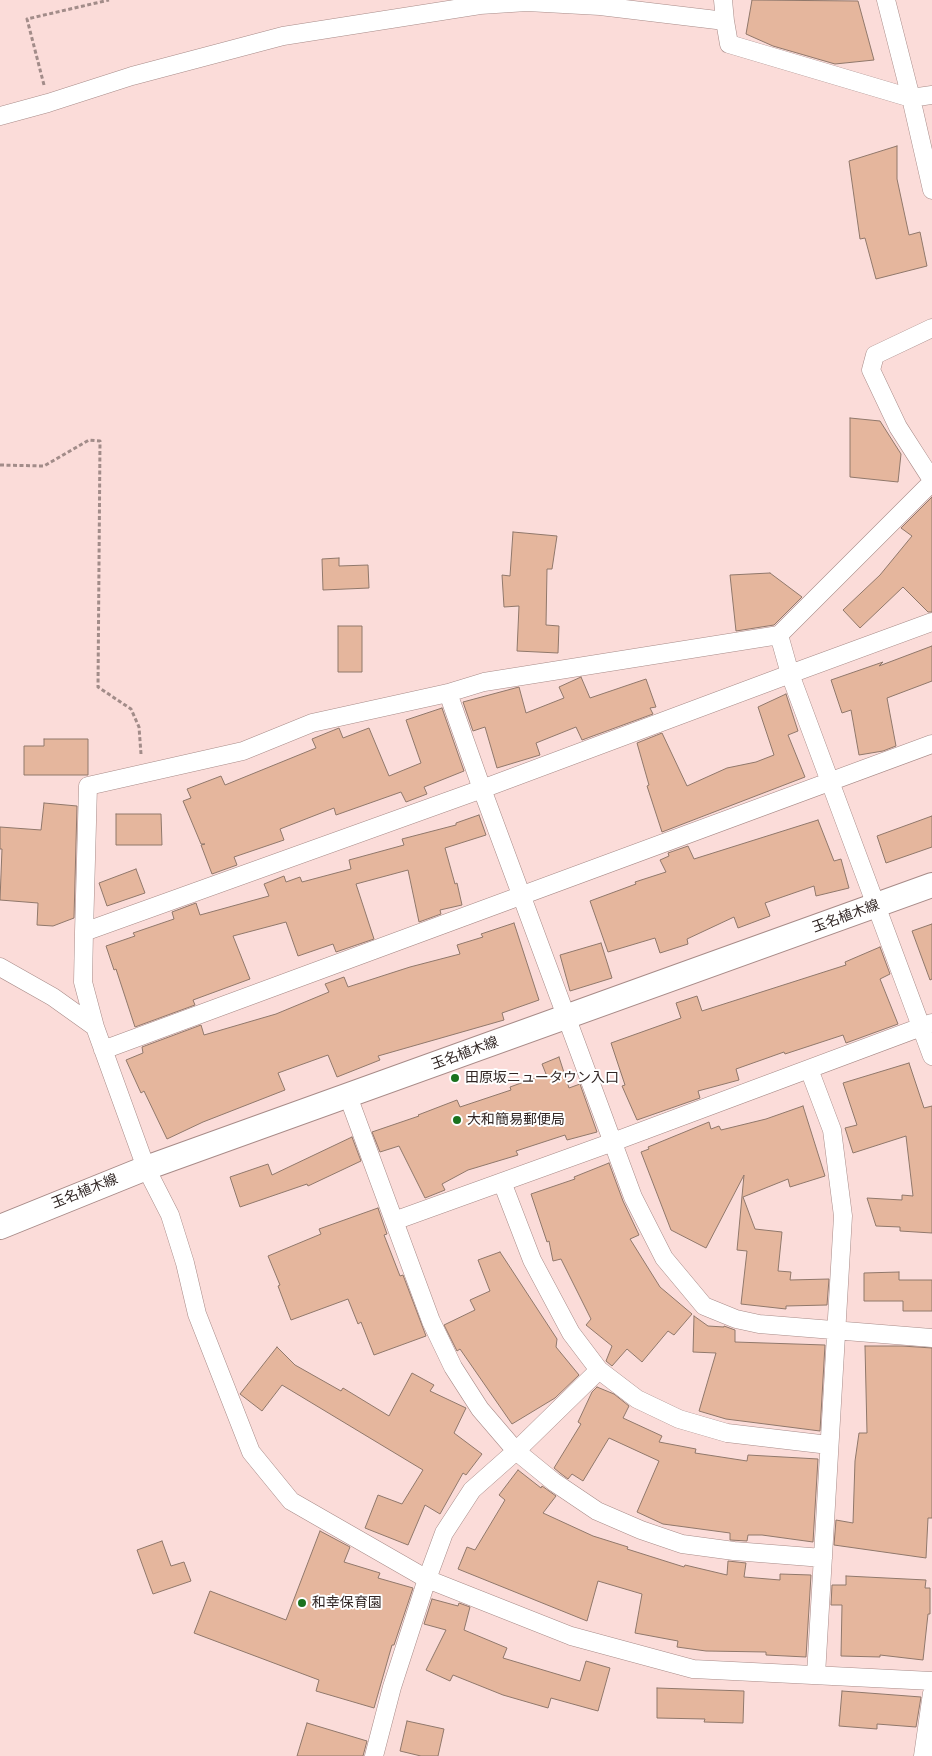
<!DOCTYPE html>
<meta charset="utf-8">
<style>
body{margin:0}
canvas{display:block;background:#fbdcd9}
</style>
<canvas width="932" height="1756"></canvas>
<script>
const c = document.querySelector('canvas').getContext('2d');
c.lineJoin = 'round';
function fillPath(path, color) { c.fillStyle = color; c.fill(path, 'evenodd'); }
const shape = rows => new Path2D(rows.map(r => 'M' + r).join(''));
function trace(path, color, width, dash) { c.strokeStyle = color; c.lineWidth = width; c.lineCap = dash ? 'butt' : 'round'; c.setLineDash(dash || []); c.stroke(path); }
function label(font, color, halo, rows, align = 'center') {
  c.font = font + ' Roboto,"Noto Sans JP",sans-serif'; c.lineWidth = 4; c.setLineDash([]); c.textBaseline = 'middle'; c.strokeStyle = halo; c.fillStyle = color; for (const [text, x, y, turn = 0] of rows) {
    c.save(); c.translate(x, y); c.rotate((+turn || 0) * Math.PI / 180); c.textAlign = isNaN(turn) ? turn : align; if (halo) c.strokeText(text, 0, 0); c.fillText(text, 0, 0); c.restore();
  }
}
const building = shape([
 [752,0,858,1,874,60,835,64,773,46,746,34,752,0],
 [897,146,897,179,909,235,920,232,927,266,876,279,865,238,860,239,849,161,897,146],
 [850,418,880,421,901,454,898,482,850,477,850,418],
 [932,497,932,612,928,612,903,587,860,628,843,610,880,575,912,536,901,528,932,497],
 [513,532,557,536,552,569,547,569,546,625,559,626,558,653,517,651,519,606,504,607,502,575,510,576,513,532],
 [339,558,339,566,368,565,369,588,323,590,322,559,339,558],
 [770,573,802,597,774,625,736,631,730,575,770,573],
 [338,626,362,626,362,672,338,672,338,626],
 [932,646,932,681,887,698,896,746,883,751,859,755,851,710,842,713,831,680,883,662,879,666,932,646],
 [581,677,590,698,646,679,656,707,650,708,653,714,582,740,576,727,536,743,540,755,497,768,485,727,473,731,463,702,519,687,526,713,564,698,559,687,581,677],
 [786,694,798,731,788,735,805,777,662,832,647,786,649,785,637,743,662,733,687,786,727,768,756,762,774,755,758,707,786,694],
 [442,708,464,771,424,787,427,794,406,802,401,792,336,815,334,808,280,829,284,840,234,857,237,865,212,874,201,845,205,844,201,844,183,801,191,798,187,789,221,776,225,785,316,748,312,739,339,728,343,738,369,728,389,776,421,763,406,720,442,708],
 [44,739,88,739,88,775,24,775,24,746,44,746,44,739],
 [44,803,77,806,74,918,53,926,37,925,38,903,0,900,2,849,0,849,0,827,41,830,44,803],
 [116,814,161,814,162,845,116,845,116,814],
 [479,815,486,835,445,848,455,884,457,883,462,905,440,910,441,914,419,922,408,870,356,884,374,939,336,952,333,944,298,956,286,922,233,936,250,979,193,1000,195,1005,135,1027,116,969,114,970,106,946,135,936,133,933,174,919,172,912,196,903,200,915,269,896,264,884,284,876,286,882,300,877,302,882,351,869,349,860,404,845,402,839,456,825,456,823,479,815],
 [932,816,932,847,886,863,877,836,932,816],
 [818,820,834,861,841,859,849,888,816,896,814,886,765,903,770,916,738,928,734,917,687,939,688,944,660,953,655,938,608,952,590,901,636,884,635,882,666,872,660,860,669,856,668,853,688,846,694,859,818,820],
 [136,869,145,893,107,906,99,883,136,869],
 [514,923,539,1000,502,1013,504,1020,378,1056,380,1060,337,1077,328,1055,278,1073,285,1090,203,1122,167,1139,144,1091,141,1093,126,1060,143,1053,142,1047,201,1025,204,1035,276,1014,329,992,325,984,344,977,348,987,410,967,460,954,457,945,483,937,481,934,514,923],
 [932,924,932,979,930,980,912,931,932,924],
 [601,943,612,978,570,991,560,955,601,943],
 [880,947,890,974,880,979,898,1024,846,1043,843,1035,785,1054,784,1052,736,1069,739,1080,698,1091,700,1098,637,1120,622,1086,625,1085,611,1043,681,1018,676,1003,697,996,702,1011,846,965,845,962,880,947],
 [559,1057,569,1088,580,1084,597,1132,567,1140,565,1135,516,1151,518,1155,468,1170,442,1184,445,1190,425,1198,399,1146,380,1152,372,1132,419,1116,418,1115,457,1100,460,1107,511,1090,510,1087,546,1074,542,1064,559,1057],
 [909,1063,924,1108,932,1106,932,1233,900,1231,900,1227,876,1226,867,1198,902,1200,902,1195,913,1196,906,1136,853,1153,845,1128,857,1125,843,1083,909,1063],
 [803,1106,825,1176,790,1187,788,1179,743,1197,755,1229,782,1232,778,1271,791,1272,790,1280,829,1279,827,1305,786,1306,786,1309,741,1304,747,1251,737,1250,744,1175,706,1248,671,1230,641,1152,649,1149,648,1147,709,1122,711,1129,719,1126,721,1130,766,1119,803,1106],
 [352,1137,361,1161,308,1186,307,1184,240,1207,230,1177,268,1164,272,1175,352,1137],
 [609,1163,623,1201,639,1235,630,1239,660,1287,692,1314,674,1335,668,1331,642,1362,627,1349,612,1366,606,1361,612,1346,586,1325,591,1319,561,1259,553,1261,549,1241,547,1242,531,1194,575,1179,574,1177,609,1163],
 [378,1208,387,1234,384,1235,400,1276,403,1275,426,1336,374,1355,361,1322,358,1324,348,1299,291,1320,278,1286,280,1285,268,1256,321,1234,319,1229,378,1208],
 [500,1252,557,1339,556,1347,579,1375,555,1398,512,1424,460,1349,457,1351,444,1325,475,1310,470,1300,490,1291,478,1260,500,1252],
 [899,1272,899,1280,932,1280,932,1311,903,1311,903,1301,864,1301,864,1273,899,1272],
 [694,1316,708,1326,724,1327,724,1326,735,1330,735,1342,825,1345,820,1431,726,1419,699,1411,716,1353,693,1352,694,1316],
 [865,1346,902,1346,932,1348,932,1518,928,1518,926,1558,834,1545,836,1520,853,1523,855,1461,859,1433,867,1433,865,1346],
 [277,1347,295,1365,341,1391,343,1388,389,1416,412,1373,434,1385,430,1391,466,1408,454,1433,482,1454,466,1475,463,1473,440,1514,425,1505,408,1545,365,1528,378,1495,402,1504,423,1470,282,1385,262,1411,240,1394,277,1347],
 [597,1387,614,1394,629,1406,623,1418,662,1436,659,1442,696,1449,695,1453,747,1461,748,1455,818,1459,813,1542,762,1535,748,1535,747,1541,730,1540,730,1533,663,1524,637,1512,659,1461,609,1438,583,1481,572,1474,568,1479,560,1473,554,1468,581,1424,578,1422,592,1392,597,1387],
 [518,1470,541,1488,542,1486,556,1496,543,1513,593,1536,628,1547,627,1549,684,1567,685,1565,727,1575,728,1561,746,1563,744,1577,780,1580,780,1574,811,1575,806,1657,766,1655,766,1652,706,1651,677,1647,678,1641,635,1633,642,1594,598,1581,587,1621,458,1569,467,1547,475,1550,505,1500,499,1495,518,1470],
 [320,1531,350,1547,344,1562,380,1573,378,1578,413,1588,394,1645,392,1645,374,1708,316,1691,319,1680,194,1633,210,1591,286,1620,320,1531],
 [162,1541,171,1566,184,1562,191,1581,153,1594,137,1550,162,1541],
 [846,1576,926,1580,925,1588,930,1588,930,1614,928,1614,923,1660,880,1655,880,1657,841,1656,842,1605,831,1605,832,1585,846,1585,846,1576],
 [432,1599,458,1606,459,1603,470,1607,464,1630,507,1648,503,1658,580,1681,586,1661,610,1668,598,1711,551,1698,548,1708,503,1695,453,1675,450,1681,426,1670,446,1630,424,1624,432,1599],
 [657,1688,744,1691,743,1723,704,1722,705,1719,657,1718,657,1688],
 [842,1691,921,1697,916,1727,877,1724,877,1729,839,1726,842,1691],
 [407,1721,444,1729,438,1756,421,1756,400,1751,407,1721],
 [307,1723,367,1741,363,1756,297,1756,307,1723]
]);
fillPath(building, '#e5b69d');
trace(building, '#90786b', 1);
const minor = shape([
 [723,0,725,21],
 [886,0,911,98,932,190],
 [0,116,48,103,132,76,283,36,480,5,527,2,600,6,725,21,729,44,911,98,932,95],
 [932,328,875,355,871,370,898,427,932,480],
 [932,482,779,635,790,674,932,622],
 [448,693,482,789,633,1197,664,1258,704,1306,736,1319,759,1324,932,1338],
 [84,932,88,786,243,751,312,723,448,693,484,682,779,635],
 [0,967,53,997,95,1027],
 [103,1050,932,744],
 [932,1056,790,674,482,789,84,932,83,982,95,1027,146,1168,170,1215,185,1263,197,1314,251,1452,291,1501,427,1579,571,1636,693,1669,932,1681],
 [809,1069,832,1130,843,1216,816,1675],
 [348,1096,431,1321,453,1367,480,1409,516,1451,554,1482,597,1511,641,1530,682,1544,734,1551,823,1558],
 [502,1182,532,1260,571,1333,599,1370,637,1399,679,1419,727,1433,829,1445],
 [394,1221,613,1142,932,1023],
 [374,1756,392,1687,427,1579,444,1533,472,1490,516,1451,599,1370],
 [923,1756,932,1693]
]);
const secondary = shape([
 [0,1227,146,1168,932,885]
]);
trace(minor, '#a88b88', 19);
trace(secondary, '#a88b88', 26);
trace(shape([
 [44,85,27,19,109,0],
 [0,465,44,466,89,440,100,441,98,687,131,709,139,727,141,754]
]), '#a28c89', 3, [4, 2.5]);
trace(minor, '#fff', 18);
trace(secondary, '#fff', 24);
for (const [x, y, r, color] of [
 [455,1078,5,"#1a721e"],
 [457,1120,5,"#1a721e"],
 [302,1603,5,"#1a721e"]
]) { const dot = new Path2D(); dot.arc(x, y, r, 0, 2 * Math.PI); c.fillStyle = color; c.fill(dot); trace(dot, '#fff', 2); }
label('14px', '#312624', '#fff', [
 ["玉名植木線",846,917,-20],
 ["玉名植木線",465,1054,-20],
 ["玉名植木線",85,1192,-22]
]);
label('14px', '#312624', '#fff', [
 ["田原坂ニュータウン入口",465,1078],
 ["大和簡易郵便局",467,1120],
 ["和幸保育園",312,1603]
], 'left');
</script>
